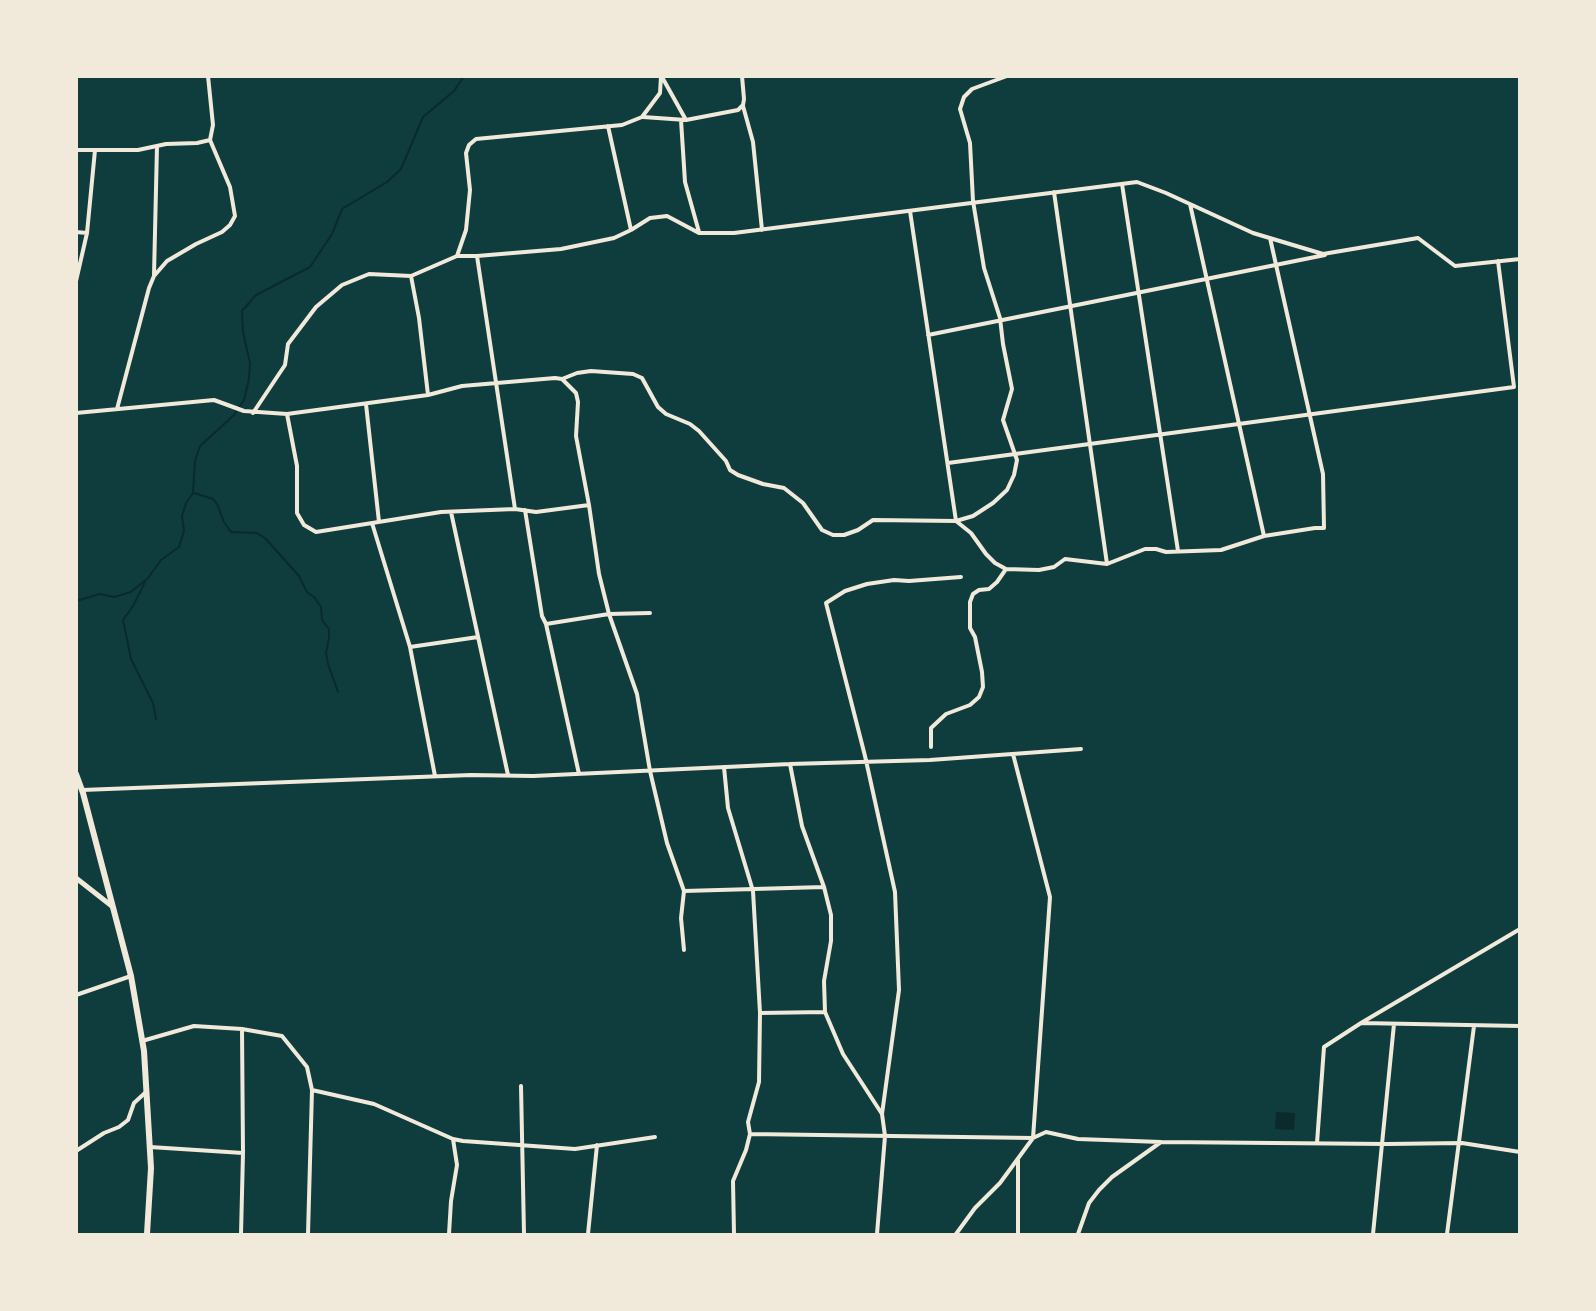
<!DOCTYPE html>
<style>
body{margin:0}
#map{position:relative;width:1596px;height:1311px;overflow:hidden;background:#0f3d3e;font-family:Raleway,sans-serif}
canvas{display:block}
.frame{position:absolute;inset:0;border:78px solid #f1e9da;pointer-events:none}
</style>
<div id="map">
<canvas width="1596" height="1311"></canvas>
<div class="frame"></div>
</div>
<script>
const c = document.querySelector('canvas').getContext('2d');
c.lineJoin = 'round';
function fillPath(path, color) { c.fillStyle = color; c.fill(path, 'evenodd'); }
const shape = rows => new Path2D(rows.map(r => 'M' + r).join(''));
function trace(path, color, width, dash) { c.strokeStyle = color; c.lineWidth = width; c.lineCap = dash ? 'butt' : 'round'; c.setLineDash(dash || []); c.stroke(path); }
fillPath(shape([
 [1276,1112,1295,1113,1294,1130,1275,1129]
]), '#0a2a2b');
trace(shape([
 [194,493,213,499,217,504,224,522,231,532,257,533,266,539,299,576,307,592,314,597,321,607,322,620,329,629,329,638,326,653,328,664,338,692],
 [145,582,133,606,123,620,131,659,153,703,156,719],
 [76,601,100,594,114,597,131,592,148,578,161,560,179,547,184,531,182,516,186,503,193,493,195,461,200,446,234,415,244,400,249,379,250,363,243,332,242,311,256,295,310,267,332,234,342,209,387,182,401,169,423,117,454,91,464,76]
]), '#0a2a2b', 2);
trace(shape([
 [662,77,686,120],
 [743,106,753,142,762,230],
 [643,117,686,120,738,110,743,105,744,99,742,76],
 [681,120,685,182,699,232],
 [608,126,631,230],
 [76,150,138,150,166,144,197,143,210,140],
 [1122,184,1178,551],
 [1054,192,1107,564],
 [1190,204,1264,536],
 [910,211,956,521,971,533,986,554,995,563,1006,569,1039,570,1054,567,1065,559,1107,564,1145,549,1156,549,1166,552,1221,550,1264,536,1315,528,1324,528,1323,474,1270,238],
 [76,232,87,233],
 [457,256,466,230,470,190,466,153,469,145,476,139,622,125,642,117,660,93,661,76],
 [477,256,515,509],
 [154,275,157,146],
 [411,276,419,318,428,395],
 [76,281,87,233,95,150],
 [928,335,1325,255],
 [562,379,577,373,591,371,633,374,642,378,658,407,666,414,690,424,699,431,726,461,730,470,738,475,763,484,784,488,803,503,822,530,833,535,844,535,858,530,873,520,956,521,973,516,993,503,1007,490,1014,475,1017,460,1003,420,1012,389,1003,344,1000,318,984,268,973,201,970,143,960,109,964,97,972,89,1007,76],
 [366,404,379,522],
 [117,409,149,288,154,276,167,261,196,244,222,232,230,225,235,216,230,187,210,140,213,125,208,76],
 [76,413,214,400,244,411,287,414,428,395,462,386,555,378,562,379,576,393,578,402,576,436,589,505,599,574,609,614,637,694,650,771,667,843,684,891,681,918,684,950],
 [253,413,285,365,288,344,316,307,342,285,369,274,411,276,457,256,477,256,561,249,614,238,631,230,650,218,667,216,699,233,734,233,1137,182,1166,193,1253,233,1323,254,1418,238,1455,266,1520,259],
 [287,414,297,466,297,513,304,525,316,532,441,512,515,509,536,512,589,505],
 [948,463,1514,387,1498,261],
 [525,510,542,616,546,624,609,614,650,613],
 [451,512,508,775],
 [372,523,410,647,435,776],
 [546,624,579,774],
 [410,647,478,637],
 [931,747,931,728,946,714,970,705,979,697,983,687,982,672,975,637,970,628,970,602,973,594,979,590,989,589,997,582,1006,569],
 [790,764,802,826,824,887,831,915,831,941,824,981,825,1012,843,1054,882,1114,885,1136,877,1234],
 [724,767,728,808,753,891,760,1013,759,1082,748,1122,750,1134,746,1150,733,1181,734,1234],
 [82,790,471,775,533,776,790,764,930,760,1081,749],
 [684,891,824,887],
 [76,995,131,976],
 [760,1013,825,1012],
 [1361,1023,1520,929],
 [142,1041,194,1026,242,1029,282,1036,307,1067,312,1090,308,1234],
 [521,1086,524,1234],
 [312,1090,374,1104,453,1139,463,1141,575,1149,655,1137],
 [882,1114,899,990,895,892,865,756,826,603,845,591,867,584,894,580,909,581,961,577],
 [750,1134,1033,1138,1050,897,1013,754],
 [1317,1143,1324,1047,1361,1023,1520,1026],
 [150,1147,243,1153],
 [76,1151,104,1133,119,1127,128,1120,134,1103,146,1092],
 [1018,1160,1018,1234],
 [241,1234,243,1153,242,1029],
 [449,1234,451,1201,457,1165,453,1139],
 [588,1234,597,1145],
 [956,1234,975,1208,1000,1183,1033,1138,1046,1132,1078,1139,1161,1142,1387,1144,1462,1143,1520,1152],
 [1078,1234,1089,1203,1099,1190,1112,1177,1161,1142],
 [1373,1234,1394,1024],
 [1447,1234,1474,1026]
]), '#f1e9da', 4);
trace(shape([
 [76,878,113,907]
]), '#f1e9da', 5);
trace(shape([
 [76,774,83,793,131,976,144,1051,151,1168,147,1234]
]), '#f1e9da', 6);
</script>
